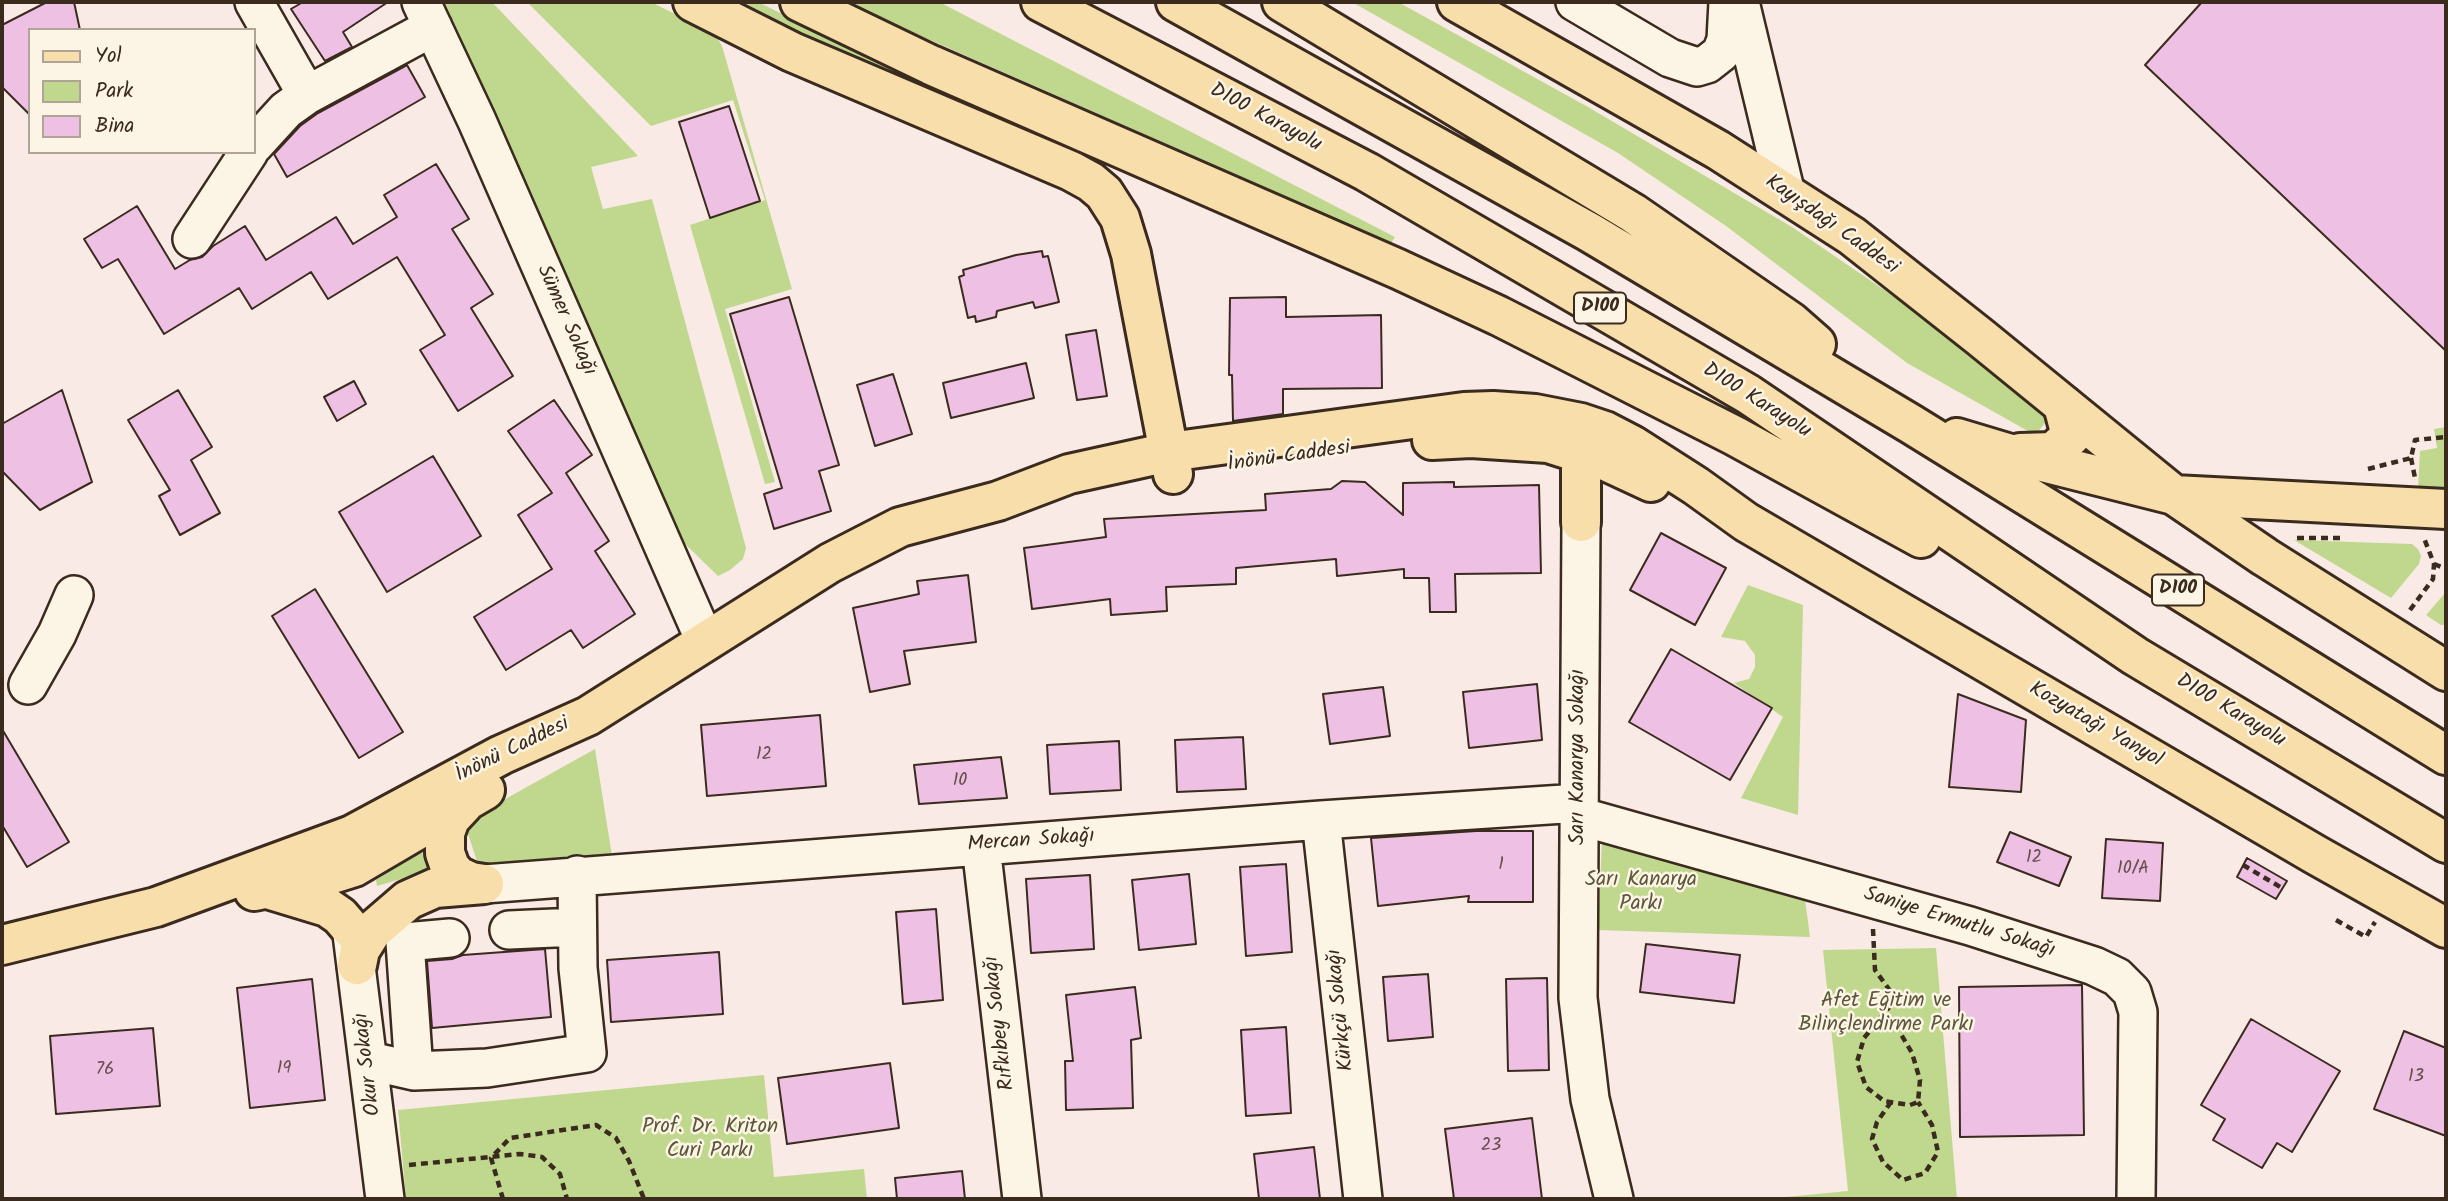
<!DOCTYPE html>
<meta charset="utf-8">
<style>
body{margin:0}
#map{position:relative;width:2448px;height:1201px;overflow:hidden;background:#f9eae5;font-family:Kalam,sans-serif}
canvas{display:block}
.frame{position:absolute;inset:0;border:4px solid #3b2a1e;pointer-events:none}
.legend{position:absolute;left:28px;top:28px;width:228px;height:126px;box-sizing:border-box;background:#fcf5e5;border:2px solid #afa495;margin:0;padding:9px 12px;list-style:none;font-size:21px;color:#3b2a1e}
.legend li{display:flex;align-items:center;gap:14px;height:35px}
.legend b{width:35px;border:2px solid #afa495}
</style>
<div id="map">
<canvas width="2448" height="1201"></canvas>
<div class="frame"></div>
<ul class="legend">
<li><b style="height:9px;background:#f8deab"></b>Yol</li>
<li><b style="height:19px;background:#c0d88e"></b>Park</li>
<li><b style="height:19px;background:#eec0e3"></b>Bina</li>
</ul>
</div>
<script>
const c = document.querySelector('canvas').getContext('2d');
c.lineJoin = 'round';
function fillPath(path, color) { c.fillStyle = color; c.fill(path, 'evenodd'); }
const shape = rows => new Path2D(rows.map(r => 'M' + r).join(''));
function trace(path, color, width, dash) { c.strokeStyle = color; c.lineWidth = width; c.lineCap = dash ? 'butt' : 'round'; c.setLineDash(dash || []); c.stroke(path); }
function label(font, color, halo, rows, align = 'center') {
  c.font = font + ' Kalam,sans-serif'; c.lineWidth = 5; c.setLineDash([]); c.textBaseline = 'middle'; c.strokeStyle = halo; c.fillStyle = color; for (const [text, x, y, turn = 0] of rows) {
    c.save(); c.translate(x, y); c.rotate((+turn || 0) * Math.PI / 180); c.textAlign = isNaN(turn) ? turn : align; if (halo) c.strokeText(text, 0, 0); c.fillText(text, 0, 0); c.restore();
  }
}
fillPath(shape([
 [443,2,492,2,638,156,591,167,603,209,652,199,746,548,743,559,730,570,718,576,680,539,611,390,473,64],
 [527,2,651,2,715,34,722,46,792,289,725,309,775,482,765,484,690,225,765,200,733,100,651,126],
 [716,2,758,2,944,94,1039,136,1038,141],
 [844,2,939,2,1395,237,1391,243],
 [1352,2,1398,2,1588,107,1792,227,1921,315,2052,415,2035,435,1907,363,1726,226,1618,153],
 [2446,427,2446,488,2418,488,2420,451,2437,448,2434,429],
 [2294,540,2412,544,2418,549,2421,556,2419,564,2391,598],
 [1748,585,1803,605,1798,815,1741,798,1783,717,1734,683,1749,679,1755,667,1755,655,1745,641,1721,637],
 [2446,592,2446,625,2441,625,2426,615],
 [595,749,612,856,486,866,477,861,464,822],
 [1602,841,1805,899,1810,937,1598,930],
 [420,853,427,854,432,870,377,886,376,880],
 [1936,948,1957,1199,1765,1199,1848,1191,1823,950],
 [764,1075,774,1177,864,1169,867,1199,406,1199,398,1110]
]), '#c0d88e');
const building = shape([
 [47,2,74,2,80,30,30,30,30,115,2,87,2,25,47,2],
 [303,2,388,2,343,32,352,47,325,61,291,9,303,2],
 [2202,2,2446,2,2446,351,2145,65,2202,2],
 [407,65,425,97,287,177,274,154,300,126,318,113,407,65],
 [729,106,760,201,710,218,679,122,729,106],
 [436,164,469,219,452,229,493,294,471,308,513,376,458,411,420,350,445,335,397,257,328,299,311,272,252,309,239,288,164,334,118,259,102,268,84,239,137,206,175,269,190,260,202,257,213,246,245,226,266,260,336,217,353,244,397,217,384,195,436,164],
 [1042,251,1043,257,1048,256,1059,302,1035,308,1033,302,997,311,996,317,976,322,975,316,968,318,959,277,964,275,963,270,1016,255,1042,251],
 [789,297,839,465,819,471,831,511,774,529,764,494,782,488,730,314,789,297],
 [1286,297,1286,317,1381,315,1382,388,1283,389,1283,414,1233,421,1232,375,1229,375,1230,298,1286,297],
 [1096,330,1107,396,1077,400,1066,335,1096,330],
 [1026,363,1034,398,951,418,943,383,1026,363],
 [893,374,912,434,875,446,857,385,893,374],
 [354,381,366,404,337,421,324,397,354,381],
 [62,390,92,482,40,510,2,471,2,424,62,390],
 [178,390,212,447,191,460,220,513,180,535,159,496,170,490,128,420,178,390],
 [554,400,592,455,566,473,609,541,595,551,635,614,583,648,571,630,506,670,474,617,552,569,518,515,552,493,508,431,554,400],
 [433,456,481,536,387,592,339,512,433,456],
 [1342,481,1365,482,1403,515,1403,483,1454,482,1454,487,1539,485,1541,573,1455,574,1456,612,1430,612,1429,578,1404,578,1404,569,1337,576,1336,559,1236,568,1236,584,1166,587,1167,611,1111,615,1110,599,1032,609,1024,548,1106,537,1104,519,1266,510,1265,494,1331,489,1342,481],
 [1661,533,1726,568,1695,625,1630,590,1661,533],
 [968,575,976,642,904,651,910,684,870,692,853,608,919,594,917,581,968,575],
 [315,589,403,732,359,758,272,616,315,589],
 [1671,649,1772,708,1730,780,1629,722,1671,649],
 [1537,684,1542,740,1469,748,1463,692,1537,684],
 [1383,687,1390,736,1330,744,1323,694,1383,687],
 [1958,694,2026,720,2021,792,1949,787,1958,694],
 [820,715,826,786,707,796,701,725,820,715],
 [2,729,69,842,27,867,2,825,2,729],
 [1243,737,1246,789,1177,792,1175,740,1243,737],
 [1119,741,1121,790,1050,794,1047,745,1119,741],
 [1001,757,1007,798,919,804,914,765,1001,757],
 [1476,831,1533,831,1533,902,1468,902,1469,896,1378,906,1371,838,1476,831],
 [2010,832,2071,857,2059,886,1997,862,2010,832],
 [2106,839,2163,843,2160,901,2102,898,2106,839],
 [2247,858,2287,881,2276,899,2237,877,2247,858],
 [1286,864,1292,952,1246,956,1240,867,1286,864],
 [1189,874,1196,944,1139,950,1132,880,1189,874],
 [1090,875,1094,949,1031,953,1026,879,1090,875],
 [936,909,943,1000,903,1004,896,912,936,909],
 [1646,944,1740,955,1734,1003,1640,992,1646,944],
 [545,949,551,1017,432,1028,427,961,452,959,463,955,545,949],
 [719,952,723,1014,611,1022,607,960,719,952],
 [1428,974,1433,1037,1388,1041,1383,977,1428,974],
 [1547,978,1549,1070,1508,1071,1506,979,1547,978],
 [312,979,325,1100,250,1108,237,988,312,979],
 [2082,985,2084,1135,1960,1137,1959,987,2082,985],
 [1135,987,1141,1038,1131,1040,1133,1108,1066,1110,1065,1061,1073,1061,1066,995,1135,987],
 [2251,1019,2340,1071,2292,1152,2277,1143,2262,1168,2213,1140,2225,1119,2201,1105,2251,1019],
 [1286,1027,1291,1113,1246,1116,1241,1030,1286,1027],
 [153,1028,160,1106,56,1114,50,1036,153,1028],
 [2404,1031,2446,1048,2446,1136,2374,1109,2404,1031],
 [890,1063,899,1128,787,1144,778,1078,890,1063],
 [1532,1118,1542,1199,1454,1199,1445,1129,1532,1118],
 [1314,1147,1320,1199,1259,1199,1254,1154,1314,1147],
 [962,1171,965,1199,897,1199,895,1178,962,1171]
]);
fillPath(building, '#eec0e3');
trace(building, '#3b2a1e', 2);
const minor = shape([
 [254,2,307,95],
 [421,2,477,121,705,641],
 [1575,2,1670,58,1697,67,1707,64,1721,53,1726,40,1728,2],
 [1740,2,1786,194],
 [254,145,286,110,307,95,433,27],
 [192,239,249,152],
 [1581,522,1578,998,1590,1099,1614,1199],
 [28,685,57,634,74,595],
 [1579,816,1970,926,2094,966,2117,977,2132,992,2138,1012,2136,1199],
 [1321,820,1363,1199],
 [981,846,1022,1199],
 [484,884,1321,820,1579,803],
 [509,930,577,927],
 [352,934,385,1199],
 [370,1061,414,1071,487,1068,587,1053,578,968,577,875],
 [414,1071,405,942,450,938]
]);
const major = shape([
 [1457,2,1718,150,1852,236,1980,337,2174,495,2446,509],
 [1571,432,1579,442,1581,449,1581,522],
 [1432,440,1471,438,1548,443,1608,462,1651,482],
 [464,804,450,819,445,833,445,853,450,867,458,876,471,882,484,884],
 [271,890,327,907,340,916,352,930],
 [254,891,319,878,354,867,485,790],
 [2,945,156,907,352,835,501,755,588,716,830,563,900,527,998,501,1069,474,1169,452,1464,412,1493,411,1535,414,1581,423,1605,431,1632,445,1696,486,1746,522,2316,855,2446,928],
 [357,965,360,950,372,931,408,900,435,888,484,884]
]);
const highway = shape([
 [693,2,792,52,1071,171,1091,182,1104,193,1120,218,1131,254,1173,474],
 [800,2,931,65,1398,269,1499,316,1735,436,1921,538],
 [1041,2,1367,172,1748,394,2135,656,2446,843],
 [1176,2,1589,232,1911,424,2446,755],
 [1282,2,1633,213,1791,322,1816,344],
 [1957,438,2007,453,2174,495,2265,557,2446,671],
 [2020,453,2053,452,2071,436,2063,405]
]);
trace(minor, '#3b2a1e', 42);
trace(major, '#3b2a1e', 44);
trace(highway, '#3b2a1e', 44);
trace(shape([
 [2411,458,2415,478],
 [2368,469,2411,458,2415,440,2446,437],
 [2297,538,2344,538],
 [2434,564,2446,569],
 [2410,610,2433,579,2434,564,2424,538],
 [2243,865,2282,888],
 [2336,920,2366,937,2375,922],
 [1873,929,1875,970,1896,999,1864,1038,1857,1062,1866,1087,1884,1101,1910,1105,1918,1102,1920,1080,1912,1053,1898,1029,1883,1016],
 [1891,1102,1877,1122,1872,1139,1883,1162,1903,1180,1925,1173,1938,1152,1932,1125,1918,1102],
 [409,1165,520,1154,542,1157,560,1174,567,1199],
 [503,1199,491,1158,510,1138,596,1125,616,1138,629,1161,644,1199]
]), '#3b2a1e', 4.5, [7, 5]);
trace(minor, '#fcf5e5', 37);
trace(major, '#f8deab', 38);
trace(highway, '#f8deab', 38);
label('18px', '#68504f', null, [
 ["12",764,756],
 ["10",960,782],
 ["12",2034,859],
 ["1",1501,866],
 ["10/A",2133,870],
 ["19",284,1070],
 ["76",105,1071],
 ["13",2416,1078],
 ["23",1491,1147]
]);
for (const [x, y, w] of [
 [1600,308,52],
 [2178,590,52]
]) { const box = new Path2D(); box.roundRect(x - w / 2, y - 15.5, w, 31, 5); c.fillStyle = '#fcf5e5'; c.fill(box); trace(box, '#3b2a1e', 2); }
label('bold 19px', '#3b2a1e', null, [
 ["D100",1600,308],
 ["D100",2178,590]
]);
label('21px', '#3b2a1e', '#fcf5e5', [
 ["D100 Karayolu",1265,119,28],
 ["Kayışdağı Caddesi",1831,226,35],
 ["Sümer Sokağı",565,321,66],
 ["D100 Karayolu",1756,402,32],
 ["İnönü Caddesi",1289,458,-8],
 ["D100 Karayolu",2230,712,31],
 ["Kozyatağı Yanyol",2095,726,30],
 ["İnönü Caddesi",513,751,-26],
 ["Sarı Kanarya Sokağı",1579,757,-90],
 ["Mercan Sokağı",1031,842,-4],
 ["Saniye Ermutlu Sokağı",1959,924,17],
 ["Kürkçü Sokağı",1342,1010,-96],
 ["Rıfkıbey Sokağı",1001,1023,-97],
 ["Okur Sokağı",369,1064,-97]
]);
label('21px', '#5c563a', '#fcf5e5', [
 ["Sarı Kanarya",1641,881],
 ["Parkı",1641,905],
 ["Afet Eğitim ve",1886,1002],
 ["Bilinçlendirme Parkı",1886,1026],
 ["Prof. Dr. Kriton",710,1128],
 ["Curi Parkı",710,1152]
]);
</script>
